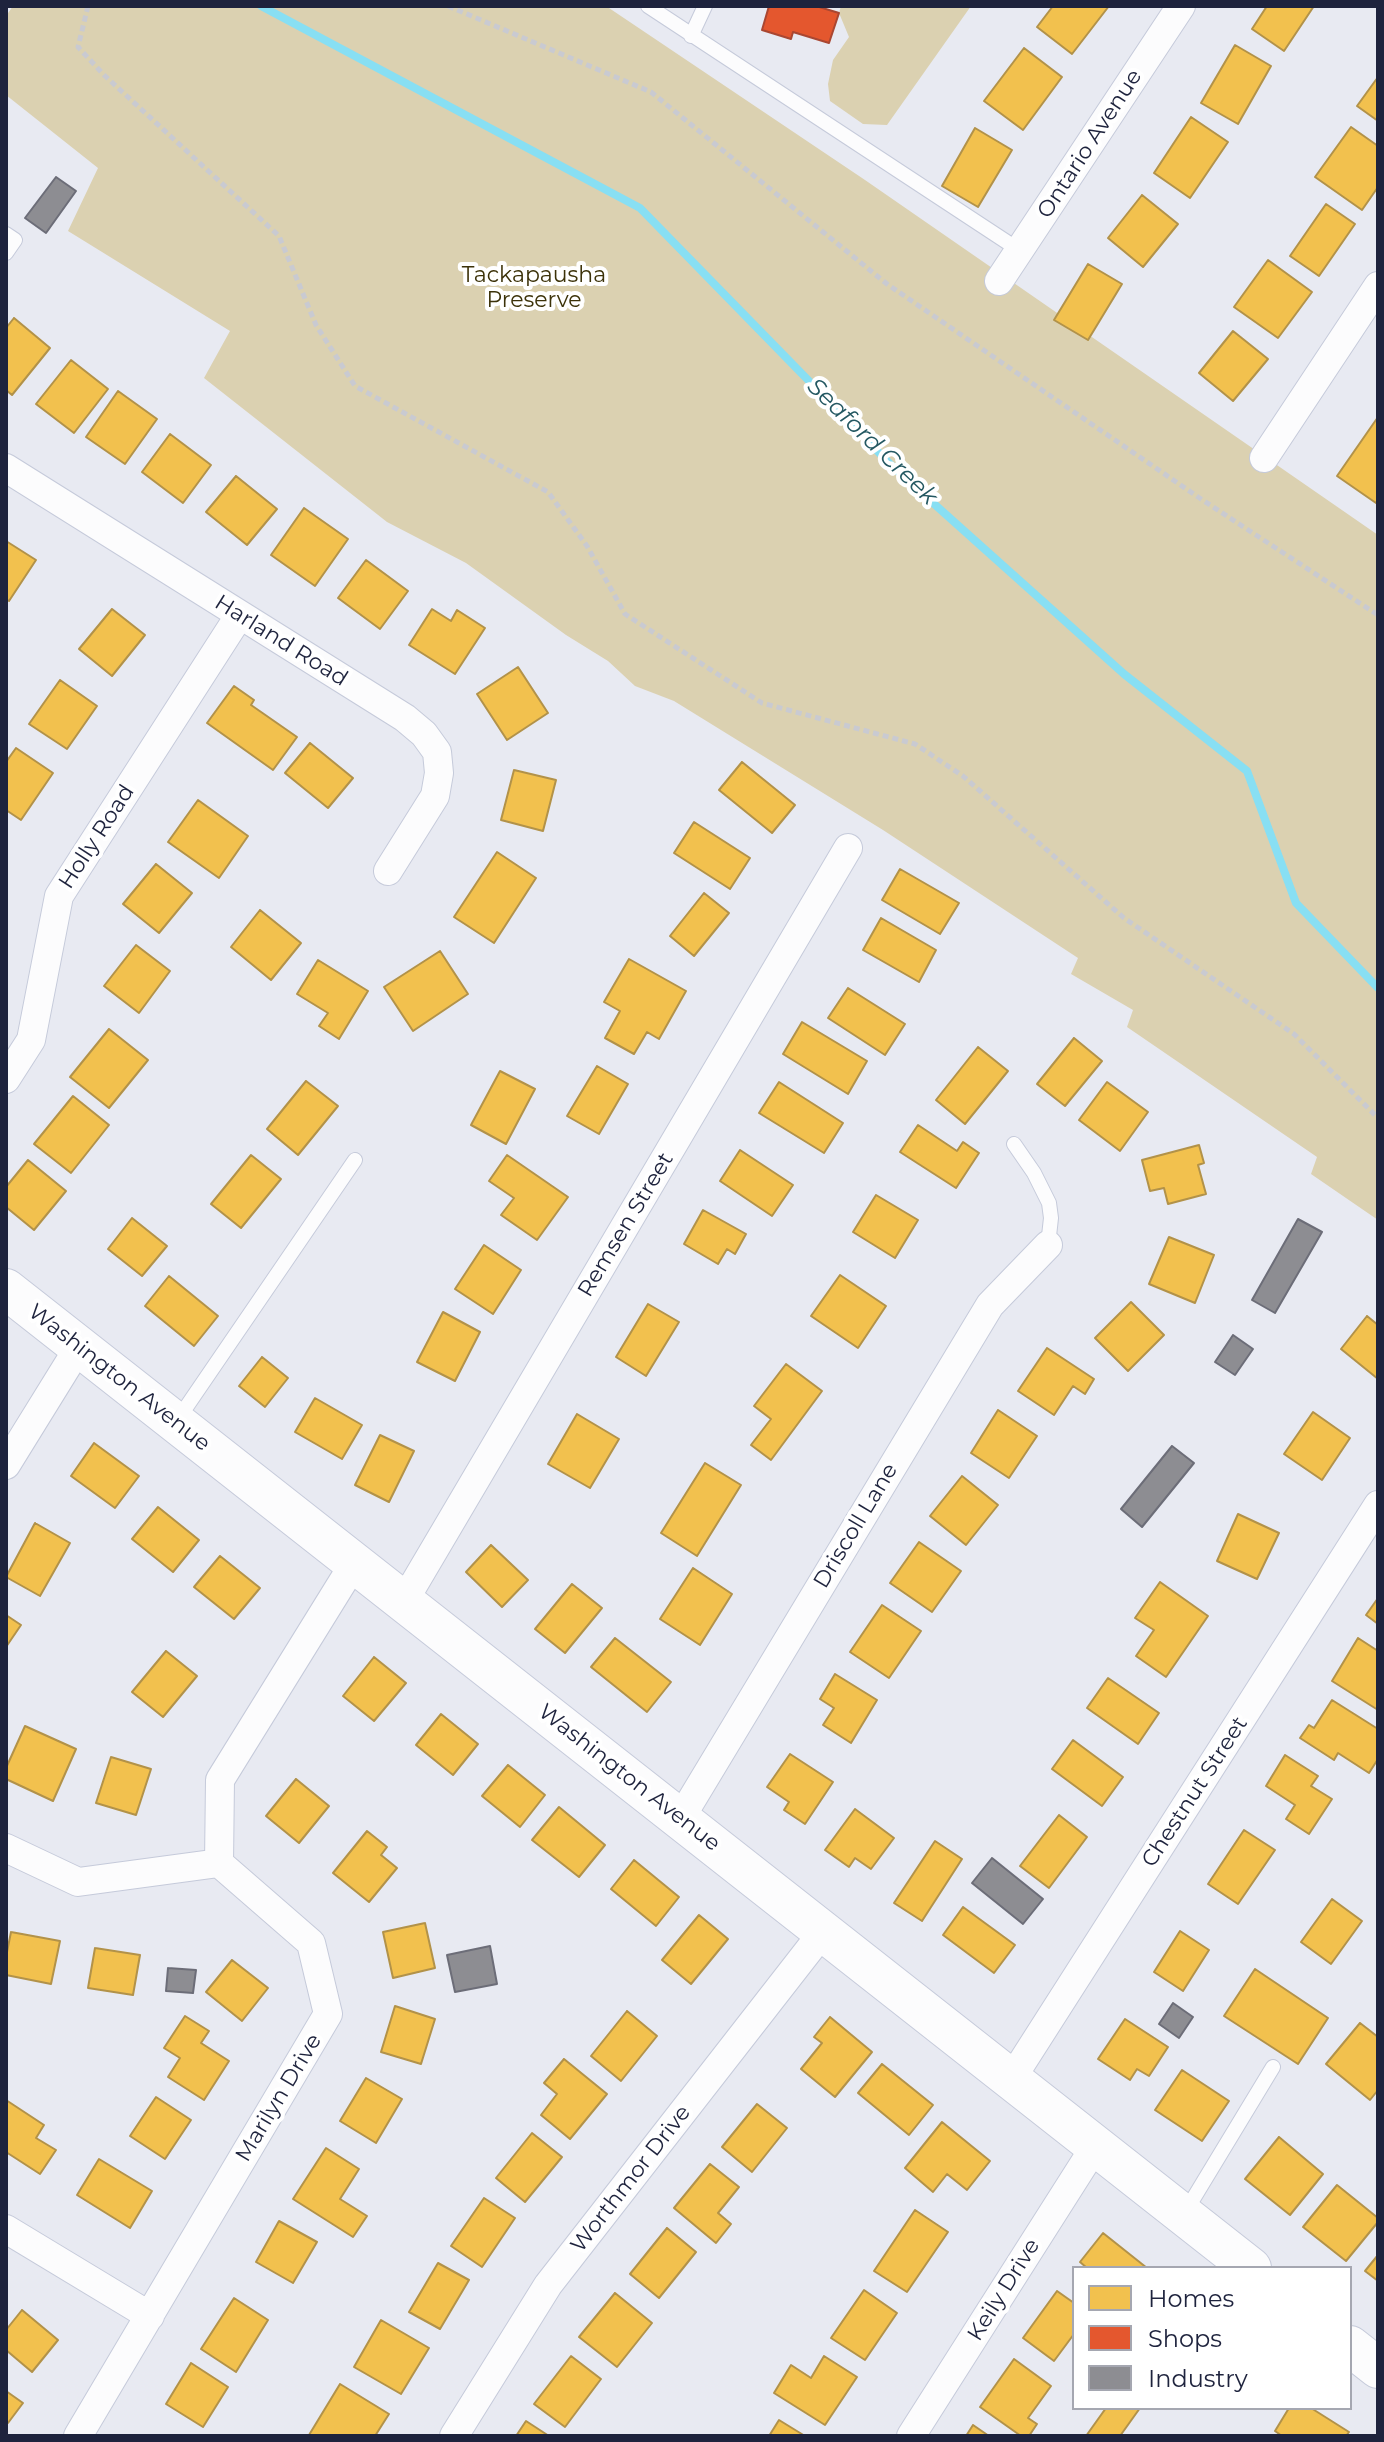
<!DOCTYPE html>
<style>
body{margin:0}
#map{position:relative;width:1384px;height:2442px;overflow:hidden;background:#e8eaf2;font-family:Montserrat,sans-serif}
canvas{display:block}
.frame{position:absolute;inset:0;border:8px solid #1e233d;pointer-events:none}
.legend{position:absolute;left:1072px;top:2266px;width:280px;height:144px;box-sizing:border-box;background:#fff;border:2px solid #a5a7b1;margin:0;padding:10px 14px;list-style:none;font-size:24px;color:#1e233d}
.legend li{display:flex;align-items:center;gap:16px;height:40px}
.legend b{width:40px;border:2px solid #a5a7b1}
</style>
<div id="map">
<canvas width="1384" height="2442"></canvas>
<div class="frame"></div>
<ul class="legend">
<li><b style="height:22px;background:#f2c14e"></b>Homes</li>
<li><b style="height:22px;background:#e4572e"></b>Shops</li>
<li><b style="height:22px;background:#8d8d92"></b>Industry</li>
</ul>
</div>
<script>
const c = document.querySelector('canvas').getContext('2d');
c.lineJoin = 'round';
function fillPath(path, color) { c.fillStyle = color; c.fill(path, 'evenodd'); }
const shape = rows => new Path2D(rows.map(r => 'M' + r).join(''));
function trace(path, color, width, dash) { c.strokeStyle = color; c.lineWidth = width; c.lineCap = dash ? 'butt' : 'round'; c.setLineDash(dash || []); c.stroke(path); }
function label(font, color, halo, rows, align = 'center') {
  c.font = font + ' Montserrat,sans-serif'; c.lineWidth = 8; c.setLineDash([]); c.textBaseline = 'middle'; c.strokeStyle = halo; c.fillStyle = color; for (const [text, x, y, turn = 0] of rows) {
    c.save(); c.translate(x, y); c.rotate((+turn || 0) * Math.PI / 180); c.textAlign = isNaN(turn) ? turn : align; if (halo) c.strokeText(text, 0, 0); c.fillText(text, 0, 0); c.restore();
  }
}
fillPath(shape([
 [13,6,606,6,865,180,1378,535,1378,1220,1311,1174,1317,1157,1127,1027,1133,1010,1071,974,1078,958,883,830,674,701,635,686,608,661,566,635,466,563,387,522,204,378,230,331,68,231,98,168,6,95,6,16],
 [841,6,971,6,887,125,863,124,830,101,828,84,833,60,849,37,839,13]
]), '#dbd1b1');
const homes = shape([
 [1053,6,1109,6,1072,54,1037,27,1053,6],
 [1267,6,1314,6,1284,51,1252,29,1267,6],
 [1235,45,1271,66,1238,124,1201,103,1235,45],
 [1024,48,1062,77,1023,130,984,101,1024,48],
 [1378,77,1378,121,1357,106,1378,77],
 [1191,117,1228,142,1190,198,1154,173,1191,117],
 [1351,127,1378,146,1378,187,1362,210,1315,177,1351,127],
 [975,128,1012,150,978,207,942,186,975,128],
 [1142,195,1178,224,1143,267,1108,238,1142,195],
 [1326,204,1355,224,1319,276,1290,256,1326,204],
 [1268,260,1312,292,1278,338,1234,307,1268,260],
 [1088,264,1122,284,1088,340,1054,320,1088,264],
 [14,318,50,348,12,395,6,390,6,328,14,318],
 [1233,331,1268,359,1233,401,1199,373,1233,331],
 [71,360,108,389,74,433,36,404,71,360],
 [118,391,157,419,125,464,86,437,118,391],
 [1378,417,1378,500,1376,503,1337,476,1378,417],
 [170,434,211,465,183,503,142,472,170,434],
 [236,476,277,509,247,545,206,512,236,476],
 [304,508,348,539,315,586,271,555,304,508],
 [6,541,36,560,9,601,6,599,6,541],
 [366,560,408,591,380,629,338,598,366,560],
 [112,609,145,635,112,676,79,649,112,609],
 [432,609,451,621,457,610,485,628,455,674,409,645,432,609],
 [518,667,548,713,507,740,477,694,518,667],
 [60,680,97,706,67,749,29,724,60,680],
 [234,686,254,700,251,705,297,737,273,770,207,723,234,686],
 [310,743,353,778,328,808,285,773,310,743],
 [16,748,53,773,21,820,6,810,6,762,16,748],
 [742,762,795,805,772,833,719,790,742,762],
 [514,770,556,780,543,831,501,820,514,770],
 [198,800,248,836,219,878,168,842,198,800],
 [694,822,750,858,730,889,674,853,694,822],
 [497,852,536,878,494,943,454,917,497,852],
 [156,864,192,893,159,933,123,904,156,864],
 [900,869,959,903,940,934,882,900,900,869],
 [704,893,729,913,694,956,670,936,704,893],
 [260,910,301,943,271,980,231,947,260,910],
 [881,918,936,950,919,982,863,950,881,918],
 [136,945,170,971,139,1013,104,986,136,945],
 [440,951,468,994,413,1031,384,987,440,951],
 [629,959,686,991,659,1039,647,1032,634,1054,605,1038,620,1011,604,1002,629,959],
 [318,960,368,991,339,1039,319,1026,328,1013,297,994,318,960],
 [848,988,905,1024,885,1055,828,1018,848,988],
 [802,1022,867,1061,848,1094,783,1054,802,1022],
 [109,1029,148,1060,109,1108,70,1077,109,1029],
 [1074,1038,1102,1061,1065,1106,1037,1084,1074,1038],
 [978,1047,1008,1071,965,1124,936,1100,978,1047],
 [597,1066,628,1084,599,1134,567,1116,597,1066],
 [500,1071,535,1089,506,1144,471,1125,500,1071],
 [306,1081,338,1106,298,1155,267,1129,306,1081],
 [779,1082,843,1123,824,1153,759,1113,779,1082],
 [1107,1082,1148,1112,1120,1151,1079,1120,1107,1082],
 [73,1096,109,1125,71,1173,34,1144,73,1096],
 [918,1125,957,1151,963,1142,979,1153,956,1188,900,1152,918,1125],
 [1199,1145,1204,1163,1198,1165,1206,1194,1168,1204,1164,1188,1150,1191,1142,1160,1199,1145],
 [740,1150,793,1185,772,1216,720,1181,740,1150],
 [251,1155,281,1179,241,1228,211,1204,251,1155],
 [507,1155,568,1197,537,1240,501,1215,514,1198,489,1181,507,1155],
 [28,1160,66,1191,34,1230,6,1207,6,1187,28,1160],
 [876,1195,918,1220,895,1258,853,1232,876,1195],
 [703,1210,746,1234,735,1254,727,1249,718,1264,684,1244,703,1210],
 [132,1218,167,1246,142,1276,108,1249,132,1218],
 [1169,1237,1214,1255,1195,1303,1149,1284,1169,1237],
 [484,1245,521,1270,493,1314,455,1289,484,1245],
 [840,1275,886,1306,858,1348,811,1316,840,1275],
 [169,1276,218,1316,194,1346,145,1306,169,1276],
 [1131,1302,1164,1335,1128,1371,1095,1338,1131,1302],
 [648,1304,679,1322,646,1376,616,1357,648,1304],
 [443,1312,480,1332,455,1381,417,1362,443,1312],
 [1367,1316,1378,1325,1378,1379,1341,1349,1367,1316],
 [1047,1348,1094,1379,1085,1394,1073,1386,1054,1415,1018,1391,1047,1348],
 [262,1357,288,1378,265,1407,239,1386,262,1357],
 [786,1364,822,1391,771,1460,751,1445,771,1419,754,1406,786,1364],
 [315,1398,362,1425,342,1459,295,1432,315,1398],
 [998,1410,1037,1436,1009,1478,971,1453,998,1410],
 [1313,1412,1350,1438,1322,1480,1284,1454,1313,1412],
 [577,1414,619,1439,590,1488,548,1464,577,1414],
 [380,1435,414,1451,389,1502,355,1485,380,1435],
 [94,1443,139,1476,115,1508,71,1476,94,1443],
 [705,1463,741,1485,697,1556,661,1533,705,1463],
 [962,1476,998,1505,966,1545,930,1516,962,1476],
 [158,1507,199,1540,173,1572,132,1539,158,1507],
 [1238,1514,1279,1533,1257,1579,1217,1561,1238,1514],
 [35,1523,70,1543,40,1596,6,1577,35,1523],
 [919,1542,961,1571,932,1612,890,1583,919,1542],
 [491,1545,528,1580,502,1607,466,1572,491,1545],
 [220,1556,260,1588,234,1619,194,1587,220,1556],
 [693,1568,732,1594,700,1645,660,1619,693,1568],
 [1160,1582,1208,1616,1166,1677,1136,1656,1154,1630,1135,1618,1160,1582],
 [572,1584,602,1608,565,1653,535,1629,572,1584],
 [1378,1598,1378,1624,1366,1615,1378,1598],
 [882,1605,921,1631,889,1678,850,1652,882,1605],
 [6,1615,21,1625,6,1647,6,1615],
 [615,1638,671,1682,647,1712,591,1667,615,1638],
 [1358,1638,1378,1651,1378,1710,1332,1681,1358,1638],
 [166,1651,197,1676,163,1717,132,1692,166,1651],
 [374,1657,406,1683,374,1721,343,1696,374,1657],
 [835,1674,877,1700,851,1743,823,1725,834,1708,820,1699,835,1674],
 [1108,1678,1159,1713,1138,1744,1087,1708,1108,1678],
 [1332,1700,1378,1729,1378,1759,1369,1773,1338,1753,1334,1760,1300,1738,1309,1725,1314,1728,1332,1700],
 [441,1714,478,1744,453,1775,416,1745,441,1714],
 [25,1726,76,1749,53,1801,6,1779,6,1768,25,1726],
 [1073,1740,1123,1777,1102,1806,1052,1769,1073,1740],
 [790,1754,833,1782,805,1824,784,1810,789,1802,767,1787,790,1754],
 [1285,1755,1318,1776,1311,1786,1332,1799,1309,1834,1286,1819,1295,1805,1266,1786,1285,1755],
 [111,1757,151,1769,136,1815,96,1803,111,1757],
 [508,1765,545,1795,520,1827,482,1796,508,1765],
 [296,1779,329,1806,299,1843,266,1816,296,1779],
 [559,1807,605,1845,579,1877,532,1840,559,1807],
 [855,1809,894,1838,871,1869,855,1858,849,1867,825,1850,855,1809],
 [1059,1815,1087,1837,1049,1888,1020,1866,1059,1815],
 [1244,1830,1275,1850,1238,1904,1208,1884,1244,1830],
 [367,1831,387,1847,381,1855,397,1868,369,1902,333,1873,367,1831],
 [935,1841,962,1859,922,1921,894,1903,935,1841],
 [634,1860,679,1897,656,1926,611,1889,634,1860],
 [1332,1899,1362,1921,1331,1964,1301,1942,1332,1899],
 [963,1907,1015,1945,994,1973,943,1935,963,1907],
 [699,1915,728,1939,691,1984,662,1960,699,1915],
 [425,1923,435,1968,393,1978,383,1932,425,1923],
 [1180,1931,1209,1950,1183,1991,1154,1972,1180,1931],
 [11,1932,60,1941,51,1984,6,1975,6,1957,11,1932],
 [95,1948,140,1955,133,1995,88,1988,95,1948],
 [232,1960,268,1988,242,2021,206,1992,232,1960],
 [1255,1969,1328,2018,1298,2064,1224,2016,1255,1969],
 [395,2006,435,2019,421,2064,381,2052,395,2006],
 [627,2011,657,2036,621,2081,591,2056,627,2011],
 [185,2016,209,2031,201,2043,229,2061,204,2100,168,2077,180,2058,164,2048,185,2016],
 [830,2017,872,2052,835,2097,801,2069,822,2043,814,2037,830,2017],
 [1125,2019,1168,2047,1149,2076,1137,2069,1130,2080,1098,2059,1125,2019],
 [1360,2023,1378,2037,1378,2090,1370,2100,1326,2064,1360,2023],
 [564,2059,607,2094,570,2139,541,2115,557,2094,544,2083,564,2059],
 [882,2064,933,2105,909,2135,858,2093,882,2064],
 [1182,2070,1229,2101,1202,2141,1155,2110,1182,2070],
 [366,2078,402,2099,376,2143,340,2121,366,2078],
 [156,2097,191,2120,165,2159,130,2136,156,2097],
 [6,2100,44,2125,36,2138,56,2150,40,2174,6,2152,6,2100],
 [757,2104,787,2128,752,2172,722,2147,757,2104],
 [942,2122,990,2161,967,2190,947,2174,933,2192,905,2168,942,2122],
 [532,2133,562,2157,525,2202,496,2178,532,2133],
 [1279,2137,1323,2174,1290,2215,1245,2179,1279,2137],
 [326,2148,359,2169,340,2199,367,2216,353,2237,293,2199,326,2148],
 [99,2159,152,2191,130,2228,77,2195,99,2159],
 [710,2164,739,2187,718,2213,731,2224,716,2243,674,2208,710,2164],
 [1337,2185,1378,2218,1378,2222,1346,2261,1303,2227,1337,2185],
 [484,2198,515,2218,482,2267,451,2246,484,2198],
 [915,2210,948,2232,907,2292,874,2271,915,2210],
 [279,2221,317,2242,293,2283,256,2262,279,2221],
 [667,2228,696,2252,659,2298,630,2274,667,2228],
 [1103,2233,1147,2268,1087,2268,1080,2262,1103,2233],
 [1378,2255,1378,2281,1365,2271,1378,2255],
 [438,2263,469,2280,440,2329,409,2312,438,2263],
 [864,2290,897,2313,865,2360,831,2338,864,2290],
 [1057,2291,1074,2303,1074,2334,1054,2361,1023,2338,1057,2291],
 [615,2293,652,2323,617,2367,579,2337,615,2293],
 [234,2298,268,2320,236,2372,201,2349,234,2298],
 [22,2310,58,2340,32,2372,6,2350,6,2330,22,2310],
 [381,2320,429,2348,401,2394,354,2367,381,2320],
 [571,2356,601,2379,565,2427,534,2404,571,2356],
 [824,2356,857,2377,825,2425,774,2393,791,2365,811,2378,824,2356],
 [1014,2359,1051,2386,1028,2418,1037,2424,1029,2436,1021,2436,980,2407,1014,2359],
 [191,2363,228,2387,203,2427,166,2404,191,2363],
 [340,2384,389,2414,375,2436,309,2435,340,2384],
 [6,2391,23,2403,8,2423,6,2422,6,2391],
 [1106,2408,1140,2408,1120,2436,1086,2436,1106,2408],
 [1289,2408,1311,2408,1349,2432,1346,2436,1282,2436,1275,2431,1289,2408],
 [779,2420,805,2436,769,2436,779,2420],
 [526,2421,549,2436,516,2436,526,2421],
 [973,2425,989,2436,966,2436,973,2425]
]);
fillPath(homes, '#f2c14e');
trace(homes, '#b29249', 2);
const shops = shape([
 [769,6,816,6,839,13,829,43,793,32,791,39,762,30,769,6]
]);
fillPath(shops, '#e4572e');
trace(shops, '#a94732', 2);
const industry = shape([
 [56,177,76,191,46,233,25,218,56,177],
 [1298,1219,1322,1232,1275,1313,1252,1300,1298,1219],
 [1233,1335,1253,1349,1235,1375,1215,1362,1233,1335],
 [1172,1446,1194,1463,1142,1527,1121,1509,1172,1446],
 [992,1858,1043,1899,1023,1924,972,1883,992,1858],
 [490,1946,497,1984,455,1992,447,1955,490,1946],
 [168,1968,196,1970,193,1993,166,1991,168,1968],
 [1173,2003,1193,2017,1179,2038,1159,2024,1173,2003]
]);
fillPath(industry, '#8d8d92');
trace(industry, '#6c6d78', 2);
trace(shape([
 [261,6,640,208,894,468,1124,674,1247,771,1296,903,1378,988]
]), '#88dff3', 8);
const lane = shape([
 [648,6,1019,250],
 [691,36,705,6],
 [6,234,15,240,6,253],
 [1014,1144,1034,1173,1049,1203,1051,1218,1048,1245],
 [176,1422,355,1160],
 [1184,2214,1273,2067]
]);
const street = shape([
 [999,281,1181,6],
 [1264,458,1378,286],
 [6,468,405,718,424,734,437,752,439,773,435,796,388,871],
 [6,1079,31,1040,59,896,239,616],
 [6,1465,79,1347],
 [404,1601,848,848],
 [680,1819,990,1305,1048,1245],
 [6,1848,78,1882,219,1863],
 [1012,2078,1378,1505],
 [6,2229,150,2316],
 [78,2436,328,2014,311,1943,219,1863,220,1780,355,1562],
 [454,2436,548,2285,823,1932],
 [911,2436,1096,2145]
]);
const secondary = shape([
 [6,1289,1251,2268],
 [1350,2346,1378,2368]
]);
trace(lane, '#c5cada', 16);
trace(street, '#c5cada', 30);
trace(secondary, '#c5cada', 42);
trace(shape([
 [88,6,78,47,104,75,279,236,316,325,355,386,548,492,587,546,625,614,762,703,915,744,963,776,1124,918,1294,1034,1378,1118],
 [448,6,651,92,887,284,1201,499,1378,615]
]), '#c9cad1', 5, [6, 4]);
trace(lane, '#fcfcfd', 14);
trace(street, '#fcfcfd', 28);
trace(secondary, '#fcfcfd', 40);
label('22px', '#1e233d', '#fff', [
 ["Ontario Avenue",1090,144,-57],
 ["Harland Road",281,641,32],
 ["Holly Road",97,837,-57],
 ["Remsen Street",626,1225,-59],
 ["Washington Avenue",119,1378,38],
 ["Driscoll Lane",856,1526,-59],
 ["Washington Avenue",629,1778,38],
 ["Chestnut Street",1195,1792,-57],
 ["Marilyn Drive",279,2098,-59],
 ["Worthmor Drive",631,2179,-52],
 ["Keily Drive",1004,2290,-58]
]);
label('22px', '#3c3209', '#fff', [
 ["Tackapausha",534,276],
 ["Preserve",534,301]
]);
label('italic 24px', '#245862', '#fff', [
 ["Seaford Creek",872,442,44]
]);
</script>
